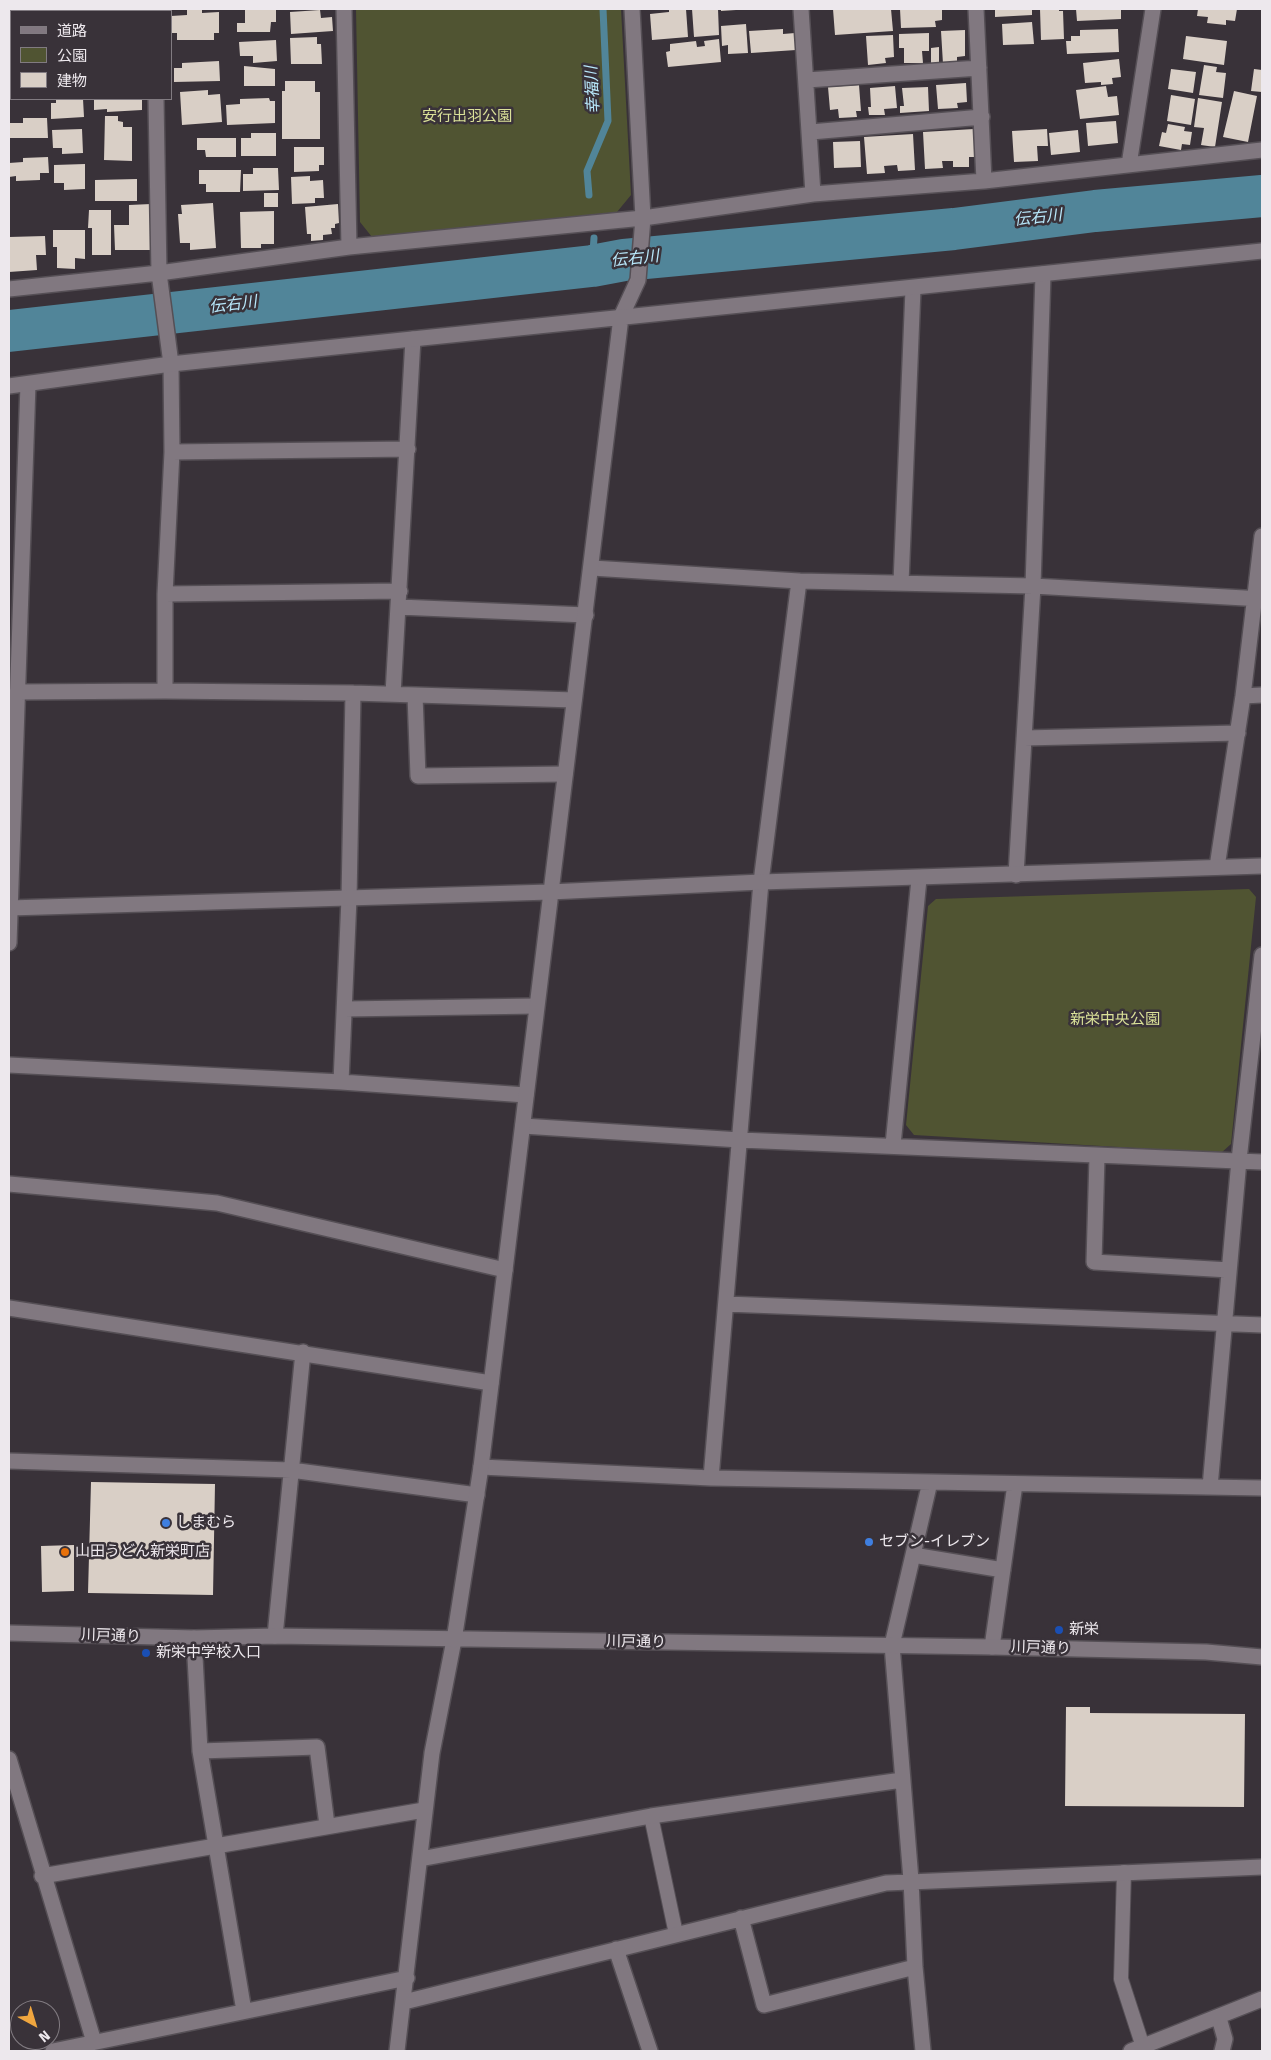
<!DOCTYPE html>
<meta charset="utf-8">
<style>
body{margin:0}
#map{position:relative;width:1271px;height:2060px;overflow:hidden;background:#393239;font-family:"Fira Sans","Noto Sans JP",sans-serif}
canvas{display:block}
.frame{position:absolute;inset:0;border:10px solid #ede8ed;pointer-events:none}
.legend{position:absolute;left:10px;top:10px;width:162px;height:90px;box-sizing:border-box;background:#393239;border:1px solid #817b81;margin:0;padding:6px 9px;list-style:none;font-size:15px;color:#ede8ed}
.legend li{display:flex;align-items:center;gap:10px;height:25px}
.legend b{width:25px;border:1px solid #817b81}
.north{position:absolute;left:10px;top:2000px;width:50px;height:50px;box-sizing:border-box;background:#393239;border:1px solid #817b81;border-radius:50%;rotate:141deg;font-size:14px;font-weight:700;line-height:20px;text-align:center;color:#ede8ed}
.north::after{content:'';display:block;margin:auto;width:18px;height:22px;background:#f0a63f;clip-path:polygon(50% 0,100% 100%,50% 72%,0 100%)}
</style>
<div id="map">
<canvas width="1271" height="2060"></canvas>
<div class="frame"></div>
<ul class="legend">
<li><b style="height:6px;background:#817880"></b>道路</li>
<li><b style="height:14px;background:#505432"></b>公園</li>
<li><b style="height:14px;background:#d9cfc6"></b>建物</li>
</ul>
<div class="north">N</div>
</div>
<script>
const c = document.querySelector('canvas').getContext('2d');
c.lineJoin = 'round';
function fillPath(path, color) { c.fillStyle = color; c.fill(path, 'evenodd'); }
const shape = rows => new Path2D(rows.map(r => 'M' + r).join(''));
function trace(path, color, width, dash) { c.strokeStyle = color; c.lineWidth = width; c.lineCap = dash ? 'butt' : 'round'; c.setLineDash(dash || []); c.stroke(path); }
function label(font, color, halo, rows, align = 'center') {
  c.font = font + ' "Fira Sans","Noto Sans JP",sans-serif'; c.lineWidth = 5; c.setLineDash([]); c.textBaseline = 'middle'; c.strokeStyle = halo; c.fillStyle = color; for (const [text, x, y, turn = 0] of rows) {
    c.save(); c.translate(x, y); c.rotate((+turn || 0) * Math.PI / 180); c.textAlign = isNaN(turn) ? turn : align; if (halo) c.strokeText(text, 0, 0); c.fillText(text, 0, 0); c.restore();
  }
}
fillPath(shape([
 [356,9,621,9,631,195,617,212,372,237,360,222],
 [1249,889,1256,897,1231,1144,1221,1153,914,1135,906,1125,928,906,936,899]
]), '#505432');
trace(shape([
 [589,195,587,171,608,121,603,9],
 [592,266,594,238]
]), '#518599', 7);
trace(shape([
 [9,331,592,266,624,260,954,229,1095,211,1262,196]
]), '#518599', 42);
fillPath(shape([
 [9,9,27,9,27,11,9,13],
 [30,9,53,9,53,11,30,11],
 [85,9,127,9,127,11,85,11],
 [187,9,202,9,202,13,219,12,219,33,214,33,214,40,177,40,177,33,171,33,171,16,187,15],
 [245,9,276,9,276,22,271,22,270,32,237,32,237,23,245,23],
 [669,9,686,9,688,37,652,40,650,14,669,12],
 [692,9,718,9,719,35,694,37],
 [721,9,736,9,736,10,721,11],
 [833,9,891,9,893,31,835,35],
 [900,9,942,9,942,20,935,21,936,27,901,28],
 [995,9,1032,9,1032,15,995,17],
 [1040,9,1059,9,1059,11,1063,11,1064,39,1041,40],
 [1076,9,1121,9,1121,19,1077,21],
 [1198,9,1237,9,1235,21,1226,20,1226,25,1207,23,1208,17,1197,16],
 [320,10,321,18,332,17,333,31,291,34,290,12],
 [1032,22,1034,44,1003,45,1002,24],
 [746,24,748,53,728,54,728,45,722,46,721,26],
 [783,29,783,34,795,33,796,50,751,53,749,31],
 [1118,29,1119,52,1067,54,1066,41,1071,41,1071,36,1080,36,1080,30],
 [965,30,965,56,957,57,957,64,943,64,941,31],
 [929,33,929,51,922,51,923,63,904,63,904,48,899,48,899,34],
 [893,35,894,57,885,58,886,63,868,65,866,36],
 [1186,36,1227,41,1224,65,1183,59],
 [317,37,317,44,321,44,322,64,291,64,290,38],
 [719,39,721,62,668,67,666,52,670,51,670,44,696,41,697,47,705,46,704,41],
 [276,40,277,61,253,63,253,56,240,56,239,42],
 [9,43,11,43,11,57,9,57],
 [939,47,939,63,931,63,931,48],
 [1119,59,1121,77,1112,78,1113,84,1101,85,1101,82,1085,83,1083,63],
 [219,61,220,81,174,82,174,68,182,68,182,63],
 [1204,65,1217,67,1216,72,1226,73,1223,98,1199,95],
 [244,66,275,69,275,86,244,86],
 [1171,69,1196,72,1193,93,1168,89],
 [1254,69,1262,70,1262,92,1251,91],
 [9,78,11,78,11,96,9,96],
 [285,81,315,81,315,92,320,92,320,139,282,139,282,91,285,91],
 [966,83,967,102,957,103,958,108,938,109,936,85],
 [859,85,861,111,856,111,857,117,839,118,838,109,830,110,828,87],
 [895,86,897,108,884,109,885,115,869,115,868,107,871,107,870,88],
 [1106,86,1108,97,1117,96,1119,115,1080,119,1076,90],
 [928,87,929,111,900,113,900,106,904,106,902,88],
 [208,90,208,95,220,94,222,122,182,125,180,92],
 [1234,91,1257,96,1248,142,1223,137],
 [1171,95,1195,99,1191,125,1167,121],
 [269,98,270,101,275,101,275,123,227,125,226,105,240,104,240,99],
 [1198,98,1222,102,1215,147,1201,145,1204,128,1194,127],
 [56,99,83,99,84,117,51,119,51,103,56,103],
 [94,99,142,99,142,110,107,112,107,109,94,110],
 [105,116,118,116,118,121,123,122,123,127,132,127,132,161,104,160],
 [23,118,47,118,48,138,9,138,9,123,23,123],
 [1116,121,1118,143,1088,146,1086,123],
 [1168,124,1185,127,1184,131,1192,132,1190,145,1182,144,1181,150,1159,146,1162,132,1166,133],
 [82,129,83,153,62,154,62,148,53,148,52,130],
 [974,129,975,157,969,157,969,167,953,167,953,161,942,161,943,168,925,169,923,132],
 [1047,129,1048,146,1037,146,1038,161,1014,162,1012,131],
 [1078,130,1080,152,1051,155,1049,133],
 [251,133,276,133,276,156,241,156,241,138,251,138],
 [913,134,915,170,898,171,897,165,884,166,885,173,867,174,864,137],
 [197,138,236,138,236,157,206,157,205,150,197,150],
 [860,141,861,167,834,168,833,142],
 [294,147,324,147,324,165,319,165,319,171,294,172],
 [48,157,49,173,40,173,40,180,16,181,16,176,9,177,9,163,23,162,23,158],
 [85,164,85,189,64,190,64,183,54,183,54,165],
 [253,168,278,168,279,190,243,191,243,174,253,174],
 [199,170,241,170,240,192,206,192,206,184,199,184],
 [310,176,310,181,323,180,324,198,315,198,315,203,292,204,291,177],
 [137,179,137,201,95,201,95,180],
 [264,193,278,193,278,207,264,207],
 [213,203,216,248,190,250,190,243,180,243,178,214,182,214,181,205],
 [151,204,151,250,115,250,114,225,129,225,129,205],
 [338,204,339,223,335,224,335,228,331,228,332,234,323,235,323,240,311,241,311,234,307,234,305,207],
 [89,210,111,210,111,255,92,255,92,228,88,228],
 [274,211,274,244,261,244,261,248,241,248,240,212],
 [53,230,85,230,85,259,75,258,75,269,57,268,57,247,53,247],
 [45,236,46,255,36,255,37,270,9,272,9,237],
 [91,1482,215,1484,213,1595,88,1593],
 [74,1545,74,1591,42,1592,41,1546],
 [1066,1707,1090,1707,1090,1713,1245,1714,1244,1807,1065,1806]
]), '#d9cfc6');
const lane = shape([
 [651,1816,676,1934],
 [1124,1872,1121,1979,1143,2047]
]);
const street = shape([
 [155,9,155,11],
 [344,9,349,247],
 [801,9,813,194],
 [976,9,984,181],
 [807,80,979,68],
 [156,99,159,273,171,364,172,452,165,594,165,691],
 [811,132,982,117],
 [1129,165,1153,9],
 [9,289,159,273,349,247,643,218,813,194,984,181,1262,150],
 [621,317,638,280,643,218,632,9],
 [172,452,408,449],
 [592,568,799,581,1033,586,1262,599],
 [901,583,913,289],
 [165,594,400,591],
 [399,607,586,615],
 [17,692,165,691,353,693,574,700],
 [393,694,413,339],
 [415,695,418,776,565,774],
 [1243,696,1262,695],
 [1024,738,1238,733],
 [1217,867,1243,696,1262,536],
 [1016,875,1033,586,1043,274],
 [9,943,28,384],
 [345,1009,536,1006],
 [9,1065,341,1082,526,1095],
 [341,1082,349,898,353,693],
 [523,1126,740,1140,1262,1162],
 [893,1145,919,879],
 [1097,1157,1094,1262,1229,1270],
 [9,1184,217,1203,505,1270],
 [726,1304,1262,1325],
 [9,1308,491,1383],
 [9,1461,291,1470,477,1495],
 [481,1467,711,1478,1262,1488],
 [711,1478,761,882,799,581],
 [1210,1487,1239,1160,1262,955],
 [913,1555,1003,1570],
 [275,1636,303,1352],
 [194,1638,200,1751,244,2011],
 [992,1647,1015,1484],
 [200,1751,317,1747,327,1825],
 [9,1759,94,2042],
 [420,1859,651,1816,902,1780],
 [42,1876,424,1810],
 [741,1918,764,2005,915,1967],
 [616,1949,650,2051],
 [404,2002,886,1883,1262,1867],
 [1219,2018,1225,2039,1222,2051],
 [53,2051,407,1978],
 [397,2051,432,1753,454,1640],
 [923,2051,915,1967,911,1880,892,1645,930,1482],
 [1131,2051,1262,1999]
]);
const secondary = shape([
 [9,386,171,364,1262,251],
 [9,908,550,892,761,882,1262,866],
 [9,1633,194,1638,275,1636,992,1647,1206,1652,1262,1657],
 [454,1640,481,1467,621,317]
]);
trace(lane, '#554f55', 16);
trace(street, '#554f55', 18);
trace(secondary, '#554f55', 18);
trace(lane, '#817880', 14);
trace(street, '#817880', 15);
trace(secondary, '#817880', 15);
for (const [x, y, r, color] of [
 [166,1523,5,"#3f7fe0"],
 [869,1542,5,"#3f7fe0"],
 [65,1552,5,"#e8710a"],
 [1059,1630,5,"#1a4fb4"],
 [146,1653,5,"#1a4fb4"]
]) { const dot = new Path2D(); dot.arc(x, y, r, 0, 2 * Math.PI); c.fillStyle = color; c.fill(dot); trace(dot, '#393239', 2); }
label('15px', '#dae198', '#393239', [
 ["安行出羽公園",467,117],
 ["新栄中央公園",1115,1020]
]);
label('15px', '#ede8ed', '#393239', [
 ["しまむら",176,1523],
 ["セブン-イレブン",879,1542],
 ["山田うどん新栄町店",75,1552],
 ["新栄",1069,1630],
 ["新栄中学校入口",156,1653]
], 'left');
label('15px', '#ede8ed', '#393239', [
 ["川戸通り",111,1636,2],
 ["川戸通り",636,1642,1],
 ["川戸通り",1041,1648,2]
]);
label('italic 16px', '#b8e8fb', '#393239', [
 ["幸福川",593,90,-93],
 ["伝右川",1038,218,-6],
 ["伝右川",635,259,-6],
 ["伝右川",233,305,-7]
]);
</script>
